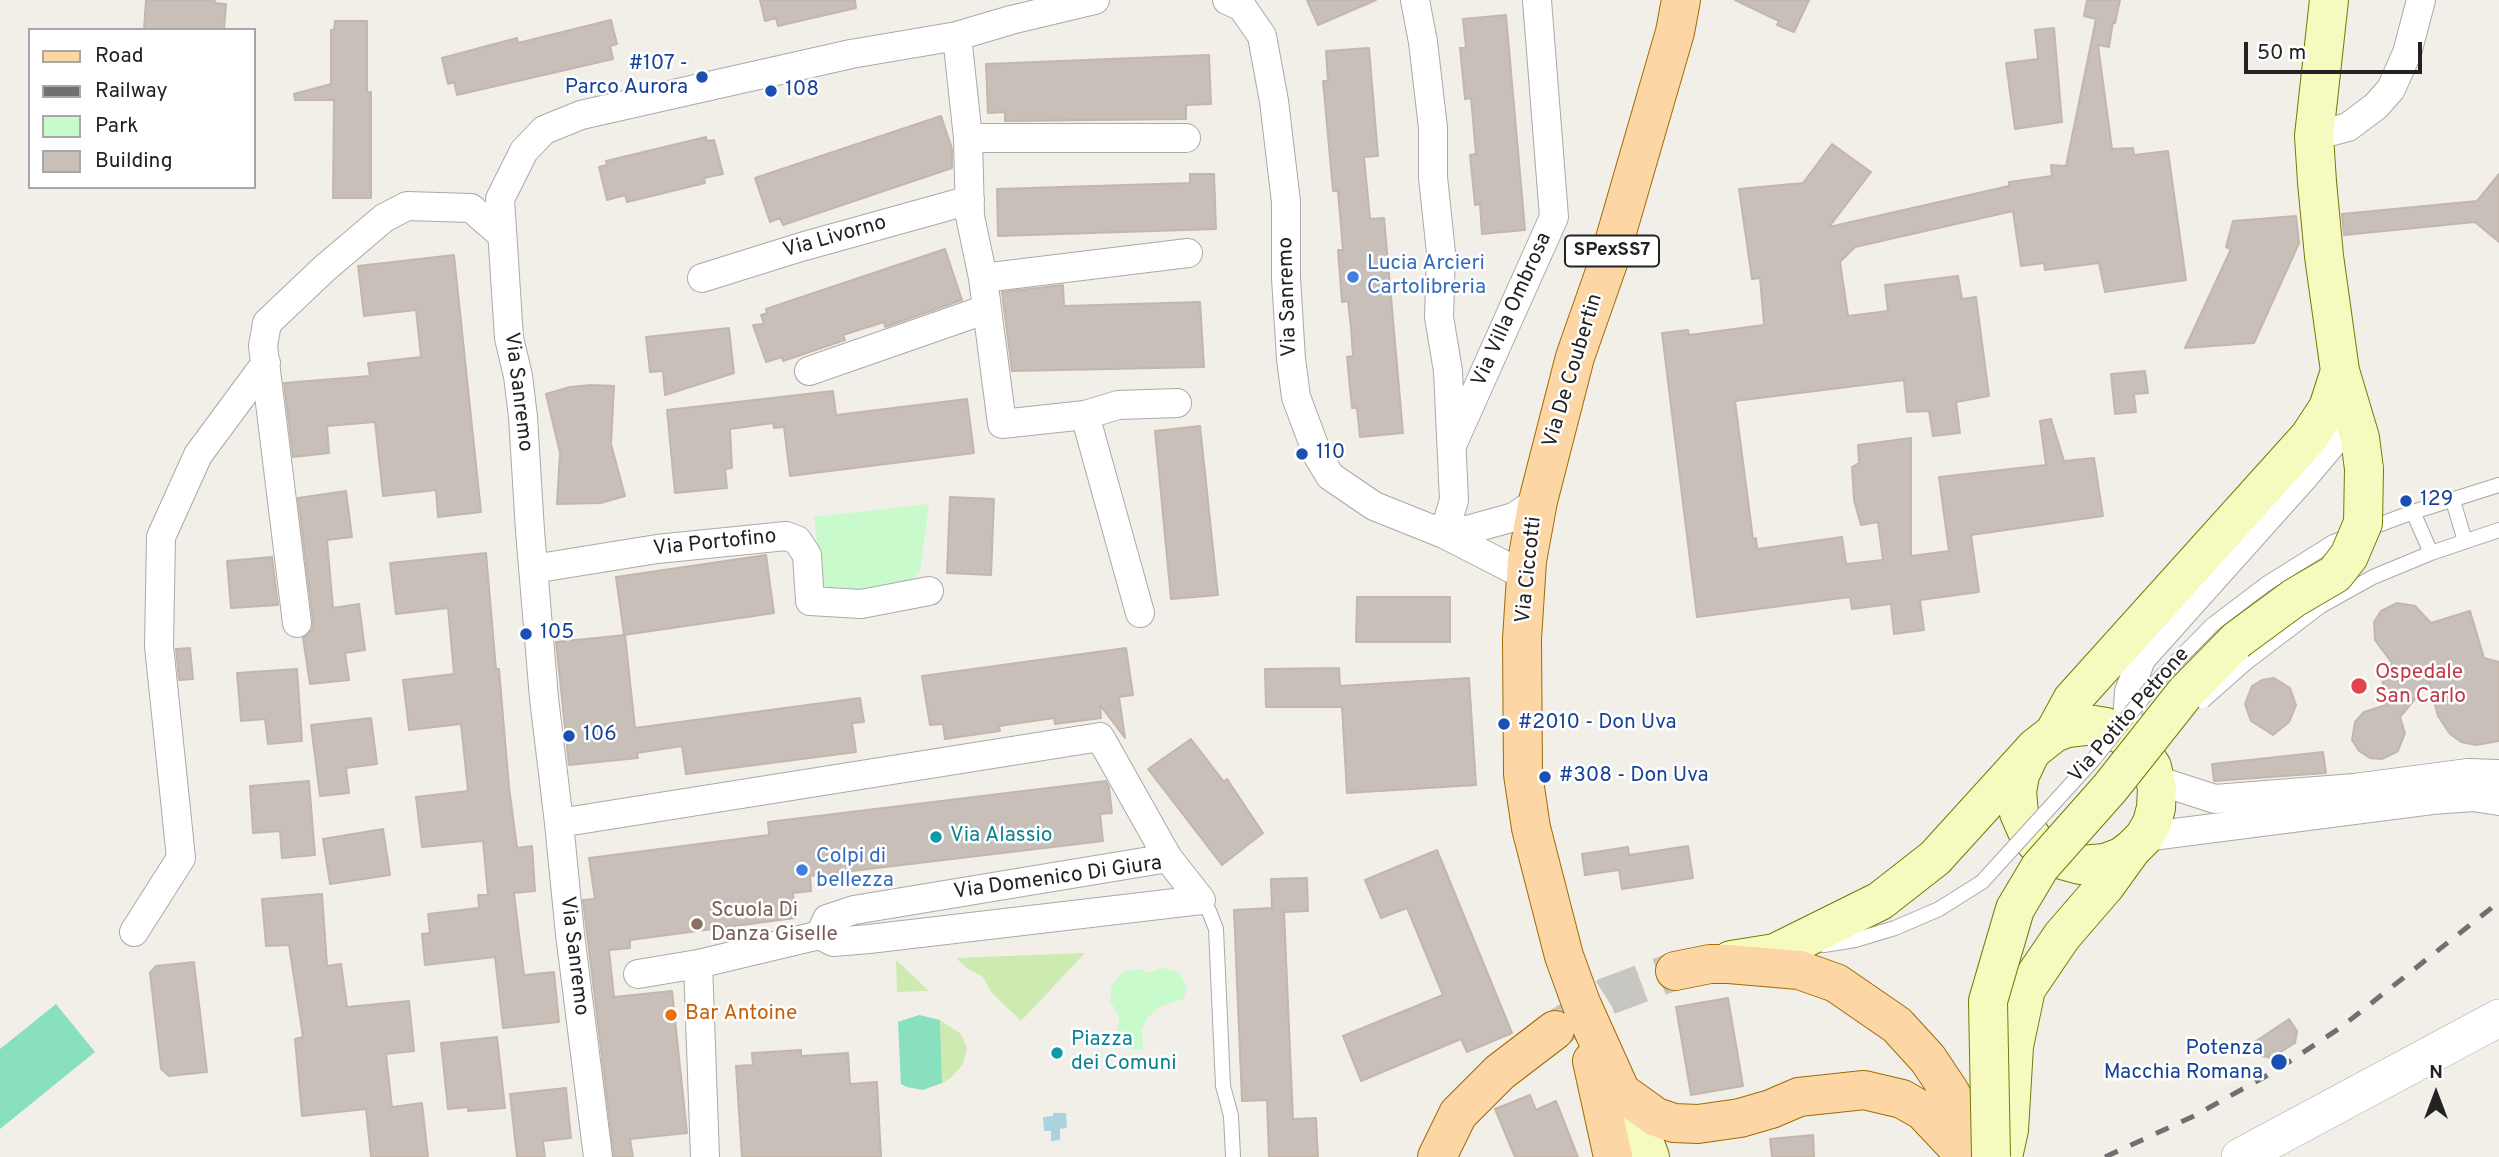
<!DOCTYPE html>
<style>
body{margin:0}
#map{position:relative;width:2499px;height:1157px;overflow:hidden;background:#f2efe9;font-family:Overpass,sans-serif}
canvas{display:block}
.legend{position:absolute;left:28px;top:28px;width:228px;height:161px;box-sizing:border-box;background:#fff;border:2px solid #a7a7a7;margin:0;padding:9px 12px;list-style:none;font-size:21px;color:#222}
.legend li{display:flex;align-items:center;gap:14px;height:35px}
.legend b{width:35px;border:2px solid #a7a7a7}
.north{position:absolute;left:2401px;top:1059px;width:70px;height:70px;-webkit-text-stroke:5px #fff;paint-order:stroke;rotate:0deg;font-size:19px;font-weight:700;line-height:28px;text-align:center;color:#222}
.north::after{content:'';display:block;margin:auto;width:24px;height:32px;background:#222;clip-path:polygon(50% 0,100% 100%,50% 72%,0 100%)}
.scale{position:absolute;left:2244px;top:42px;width:178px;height:32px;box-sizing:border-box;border:4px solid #222;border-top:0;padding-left:9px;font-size:21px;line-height:24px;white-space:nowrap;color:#222;-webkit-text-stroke:5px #fff;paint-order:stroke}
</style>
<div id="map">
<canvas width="2499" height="1157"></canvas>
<ul class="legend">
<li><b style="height:9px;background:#fcd6a4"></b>Road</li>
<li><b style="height:9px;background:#707070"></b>Railway</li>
<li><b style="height:19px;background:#c8facc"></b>Park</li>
<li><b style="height:19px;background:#c7bfb8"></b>Building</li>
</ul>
<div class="north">N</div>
<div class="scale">50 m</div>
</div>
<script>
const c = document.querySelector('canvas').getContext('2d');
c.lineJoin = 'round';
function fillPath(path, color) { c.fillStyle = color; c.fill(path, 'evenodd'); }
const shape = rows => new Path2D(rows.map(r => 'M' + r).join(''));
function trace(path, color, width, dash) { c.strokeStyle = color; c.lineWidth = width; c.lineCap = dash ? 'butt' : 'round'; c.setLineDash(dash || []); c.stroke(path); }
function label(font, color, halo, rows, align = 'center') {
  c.font = font + ' Overpass,sans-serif'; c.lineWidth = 5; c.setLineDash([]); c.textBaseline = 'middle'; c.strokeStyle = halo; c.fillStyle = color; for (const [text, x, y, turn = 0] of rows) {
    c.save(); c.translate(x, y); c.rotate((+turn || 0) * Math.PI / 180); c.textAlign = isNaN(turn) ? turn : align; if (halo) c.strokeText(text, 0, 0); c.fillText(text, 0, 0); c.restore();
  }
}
fillPath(shape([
 [1085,953,1021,1021,991,992,983,977,968,969,956,958],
 [896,960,929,991,897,992],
 [940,1020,961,1034,967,1048,963,1064,951,1078,942,1083]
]), '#cdebb0');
fillPath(shape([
 [929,504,920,572,901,590,834,594,822,585,814,517],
 [1161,968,1176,971,1181,976,1187,989,1183,999,1159,1007,1146,1020,1142,1030,1143,1050,1107,1045,1114,1039,1119,1021,1118,1014,1110,1001,1112,984,1124,971,1140,969,1149,973]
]), '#c8facc');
fillPath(shape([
 [56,1004,95,1052,0,1129,0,1049],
 [919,1015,940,1020,942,1083,923,1090,907,1087,901,1084,898,1022]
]), '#88e0be');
fillPath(shape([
 [1053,1113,1066,1113,1067,1128,1060,1129,1060,1140,1051,1141,1051,1131,1044,1131,1043,1117,1053,1116]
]), '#aad3df');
const building = shape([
 [146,0,215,0,214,3,226,4,224,30,144,30,146,0],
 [760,0,855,0,856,8,778,26,776,18,765,21,760,0],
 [1307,0,1376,0,1318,25,1307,0],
 [1735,0,1809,0,1794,32,1777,25,1779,21,1735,0],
 [2087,0,2120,0,2115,23,2113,22,2109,47,2098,45,2112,149,2133,148,2134,155,2168,151,2186,280,2105,292,2099,263,2045,270,2044,263,2021,266,2013,211,1855,247,1840,262,1848,316,1888,311,1885,285,1958,276,1962,299,1976,297,1989,396,1956,402,1960,433,1933,436,1929,411,1907,412,1904,380,1735,401,1753,539,1756,538,1757,549,1842,537,1846,564,1883,560,1878,522,1861,525,1854,500,1852,467,1859,463,1858,445,1911,438,1911,556,1949,551,1939,477,2046,465,2040,421,2051,419,2064,461,2094,458,2103,516,1971,535,1979,592,1920,600,1924,630,1894,634,1891,604,1852,609,1850,597,1697,617,1662,333,1688,330,1689,335,1764,325,1760,278,1752,279,1739,189,1803,183,1832,144,1871,172,1829,227,2009,186,2009,182,2052,176,2051,165,2066,166,2096,19,2084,16,2087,0],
 [1506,15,1525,230,1482,234,1480,204,1475,205,1470,155,1476,154,1471,98,1465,99,1460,48,1466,48,1463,19,1506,15],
 [611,20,617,44,610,46,613,59,457,95,454,82,448,84,442,58,517,38,518,43,611,20],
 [335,21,367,21,367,92,371,92,371,198,333,198,334,100,295,100,294,94,331,84,331,30,334,30,335,21],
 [2054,28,2062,122,2015,129,2006,63,2038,59,2035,30,2054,28],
 [1369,48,1378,156,1364,157,1370,219,1384,218,1403,433,1360,437,1357,408,1352,408,1347,357,1353,356,1351,328,1348,301,1342,302,1338,250,1343,250,1338,191,1333,191,1323,81,1328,81,1326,51,1369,48],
 [1209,55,1211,104,1186,105,1186,119,1005,121,1005,112,988,113,986,64,1209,55],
 [941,116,952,149,952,168,783,225,780,218,770,222,755,178,941,116],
 [706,137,707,141,714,140,723,174,704,178,705,183,627,202,625,195,607,200,599,167,607,165,606,161,706,137],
 [1190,174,1214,174,1216,229,998,236,997,189,1190,183,1190,174],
 [2499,174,2499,242,2475,222,2344,235,2342,214,2477,201,2499,174],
 [2296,216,2299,243,2254,343,2185,348,2231,249,2226,247,2233,221,2296,216],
 [945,249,962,300,885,327,884,322,843,335,845,340,783,361,782,357,766,362,753,325,764,324,761,315,767,313,766,309,945,249],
 [454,255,481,512,438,517,436,490,383,496,375,422,327,426,329,453,293,457,284,383,370,376,368,363,421,357,416,310,364,316,358,266,454,255],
 [1063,285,1064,306,1200,302,1204,367,1012,371,1002,292,1063,285],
 [729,328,734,373,665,395,663,371,650,372,646,337,729,328],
 [2145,371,2148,393,2134,394,2136,412,2115,414,2111,374,2145,371],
 [591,385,614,386,611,444,625,496,601,503,557,504,560,453,546,394,570,387,591,385],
 [833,391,836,415,967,399,974,453,790,476,784,427,774,428,773,423,730,429,732,468,725,469,727,488,675,493,667,410,833,391],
 [1200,426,1218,595,1171,599,1155,431,1200,426],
 [346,491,352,537,327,540,333,608,359,604,365,650,345,653,349,680,310,684,303,638,312,630,313,621,298,498,346,491],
 [950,497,994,499,991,575,947,573,950,497],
 [486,553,496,669,499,669,509,787,517,848,532,846,535,891,514,893,524,975,554,972,559,1022,503,1028,495,957,425,965,422,934,430,933,428,914,479,908,478,895,488,895,483,841,422,847,416,797,468,791,461,724,409,730,403,680,454,674,448,608,396,614,390,563,486,553],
 [766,555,774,613,624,635,616,577,766,555],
 [272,557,278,605,231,608,227,561,272,557],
 [1357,597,1450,597,1450,642,1356,642,1357,597],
 [2397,603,2415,606,2431,623,2470,611,2484,658,2499,662,2499,741,2476,745,2461,742,2450,734,2438,716,2429,682,2400,717,2405,733,2398,751,2382,759,2370,758,2359,751,2352,740,2355,722,2364,712,2386,705,2382,679,2392,663,2375,640,2374,622,2381,611,2397,603],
 [625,635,635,728,860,698,864,722,852,723,856,752,686,774,682,746,637,753,638,758,569,765,556,642,625,635],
 [190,648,193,679,179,680,176,649,190,648],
 [1126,648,1133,695,1119,697,1125,738,1100,705,1101,718,1055,724,1054,718,999,726,1000,731,945,739,943,724,930,725,922,676,1126,648],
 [1339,668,1340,686,1469,678,1476,785,1347,793,1342,707,1266,707,1265,669,1339,668],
 [297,669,302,741,268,744,265,719,241,721,237,673,297,669],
 [2274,678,2290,688,2296,705,2289,722,2273,735,2251,721,2245,704,2252,686,2262,680,2274,678],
 [371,718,377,764,346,768,349,793,320,796,311,725,371,718],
 [1191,739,1224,782,1227,779,1263,833,1222,865,1148,769,1191,739],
 [2323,752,2326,773,2214,781,2212,764,2323,752],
 [309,781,315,855,282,858,280,831,253,833,250,786,309,781],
 [1106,781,1109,787,1112,813,1100,814,1103,841,810,876,811,891,793,893,795,918,630,940,630,948,609,950,614,997,672,991,687,1133,630,1139,633,1157,614,1157,583,900,595,899,589,858,769,835,768,822,1106,781],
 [383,829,390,875,330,884,323,839,383,829],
 [1688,846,1693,878,1622,889,1619,870,1585,875,1582,854,1628,847,1629,855,1688,846],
 [1437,850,1512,1033,1467,1052,1461,1039,1361,1081,1343,1036,1443,995,1407,908,1381,918,1365,880,1437,850],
 [1307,878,1308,911,1284,912,1293,1119,1316,1118,1318,1157,1269,1157,1267,1100,1242,1101,1234,910,1272,908,1271,879,1307,878],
 [322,894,327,966,341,964,347,1007,409,1001,414,1051,386,1054,392,1107,422,1103,428,1157,371,1157,366,1109,302,1116,295,1039,303,1037,289,945,266,946,262,899,322,894],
 [194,962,207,1072,169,1076,161,1069,150,973,156,966,194,962],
 [1728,998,1743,1086,1691,1095,1676,1007,1728,998],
 [2289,1019,2297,1031,2295,1043,2271,1058,2262,1056,2253,1043,2289,1019],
 [497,1037,505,1108,468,1111,468,1107,448,1109,441,1043,497,1037],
 [801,1050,801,1056,848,1053,850,1084,877,1082,881,1157,742,1157,736,1066,753,1065,752,1053,801,1050],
 [566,1088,571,1138,543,1141,545,1157,517,1157,510,1094,566,1088],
 [1530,1095,1536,1110,1556,1101,1578,1157,1515,1157,1495,1109,1530,1095],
 [1813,1135,1814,1157,1772,1157,1770,1139,1813,1135]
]);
fillPath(building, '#c7bfb8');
trace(building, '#c4b6ab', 2);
trace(shape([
 [1558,1028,1608,996,1675,971]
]), '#c8c6c1', 38, [38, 19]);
const service = shape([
 [2453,501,2465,541],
 [2413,512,2431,553],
 [2212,625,2266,584,2333,542,2413,512,2499,485],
 [2246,663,2321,606,2373,577,2431,553,2499,530],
 [1201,900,1209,911,1216,929,1223,1086,1231,1116,1233,1157],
 [1824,945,1855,940,1895,928,1939,909]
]);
const minor = shape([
 [1227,0,1242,7,1262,36,1274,101,1286,202,1286,278,1291,359,1296,397,1318,456,1330,476,1374,506,1444,534,1526,576],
 [1415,0,1423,42,1433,128,1433,177,1441,253,1439,317,1448,371,1454,500,1444,534],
 [957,36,968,138,970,216,983,278,1002,424,1085,415,1118,405,1177,403],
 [2314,136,2348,127,2376,106,2391,89,2407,53,2421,0],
 [968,138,1186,138],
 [702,278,801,247,970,200],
 [983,278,1188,253],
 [809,371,987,309],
 [1085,415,1140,613],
 [1453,443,1554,217,1537,0],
 [1444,534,1471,529,1514,517,1538,501],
 [533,569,657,549,786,536,797,540,807,555,810,601,861,604,929,591],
 [297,623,263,346,267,323,325,268,384,218,407,206,471,208,502,235],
 [2126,737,2129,692,2141,659,2303,478,2340,434,2347,420,2350,405],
 [2156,780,2215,799,2354,788,2468,773,2499,774],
 [559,823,1100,737,1168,858,1201,900,869,939,833,942,820,935,698,964,705,1157],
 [2144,837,2432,800,2473,797,2499,801],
 [134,932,181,858,159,646,161,537,198,455,266,363],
 [820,935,827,919,854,910,1168,858],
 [638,974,698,964],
 [598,1157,570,934,559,823,544,698,530,531,523,417,518,376,509,338,500,199,524,151,544,130,581,115,851,54,957,36,1011,20,1095,0]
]);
const tertiary = shape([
 [2240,1157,2499,1018]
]);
const secondary = shape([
 [2329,0,2314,136,2317,182,2324,256,2340,371,2360,438,2364,469],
 [2054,733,2072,700,2309,437,2328,408,2340,371],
 [2028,758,2020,775,2017,792,2019,813,2026,829,2035,842,2058,859,2080,865,2105,863,2121,857,2132,849],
 [1731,960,1775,953,1880,901,1935,858,2035,748,2054,733,2067,728,2094,725,2106,727,2126,737,2139,747,2152,767,2157,788,2156,808,2152,823,2144,837,2132,849,2106,885,2062,936,2026,989,2014,1046,2009,1130,2003,1157],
 [1621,1092,1637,1123,1650,1157]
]);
const primary = shape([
 [1681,0,1675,32,1608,263,1575,357,1538,501,1527,561,1522,639,1523,774,1531,828,1564,956,1581,1003,1621,1092,1656,1117,1674,1123,1698,1124,1740,1118,1771,1109,1799,1097,1864,1090,1902,1099,1923,1111,1958,1148,1964,1157],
 [1675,971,1710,964,1729,964,1799,970,1836,983,1897,1025,1928,1059,1950,1092,1975,1140,1980,1157],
 [1592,1061,1613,1157],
 [1437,1157,1458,1114,1500,1072,1555,1030]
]);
trace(service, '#a9a9a9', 16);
trace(minor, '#a9a9a9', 30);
trace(tertiary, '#a9a9a9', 38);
trace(secondary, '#707d05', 40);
trace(primary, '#a06b00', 40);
trace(service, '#fff', 14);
trace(minor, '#fff', 28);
trace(tertiary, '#fff', 37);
trace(secondary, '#f7fabf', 38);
trace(primary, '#fcd6a4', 38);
trace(shape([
 [2105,1157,2194,1116,2275,1071,2340,1028,2499,902]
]), '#707070', 5, [14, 14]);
const serviceBridge = shape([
 [2203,701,2246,663],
 [1939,909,1982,882,2093,760,2154,684,2212,625]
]);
const secondaryBridge = shape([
 [1991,1157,1988,1001,2015,909,2040,867,2110,788,2186,692,2237,640,2294,598,2335,574,2349,556,2363,523,2364,469]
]);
trace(serviceBridge, '#a9a9a9', 16, []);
trace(secondaryBridge, '#707d05', 40, []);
trace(serviceBridge, '#fff', 14);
trace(secondaryBridge, '#f7fabf', 38);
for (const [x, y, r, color] of [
 [702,77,7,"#1a4fb4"],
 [771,91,7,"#1a4fb4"],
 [1353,277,7,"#3f7fe0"],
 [1302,454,7,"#1a4fb4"],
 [2406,501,7,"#1a4fb4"],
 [526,634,7,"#1a4fb4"],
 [2359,686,9,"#e0444e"],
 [1504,724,7,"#1a4fb4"],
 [569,736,7,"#1a4fb4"],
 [1545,777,7,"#1a4fb4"],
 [936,837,7,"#0f9aa8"],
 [802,870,7,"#3f7fe0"],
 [697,924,7,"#8d6e63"],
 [671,1015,7,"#e8710a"],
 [1057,1053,7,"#0f9aa8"],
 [2279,1062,9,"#1a4fb4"]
]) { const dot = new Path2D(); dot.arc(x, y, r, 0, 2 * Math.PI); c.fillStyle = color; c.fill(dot); trace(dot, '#fff', 2.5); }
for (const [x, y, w] of [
 [1612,251,94]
]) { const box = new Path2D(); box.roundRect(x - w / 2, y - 15.5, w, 31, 5); c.fillStyle = '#fff'; c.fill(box); trace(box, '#222', 2); }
label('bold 19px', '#222', null, [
 ["SPexSS7",1612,251]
]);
label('21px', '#164399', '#fff', [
 ["#107 -",688,65,"right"],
 ["Parco Aurora",688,89,"right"],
 ["108",785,91],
 ["110",1316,454],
 ["129",2420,501],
 ["105",540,634],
 ["#2010 - Don Uva",1518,724],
 ["106",583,736],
 ["#308 - Don Uva",1559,777],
 ["Potenza",2263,1050,"right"],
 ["Macchia Romana",2263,1074,"right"]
], 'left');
label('21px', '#222', '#fff', [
 ["Via Livorno",835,238,-16],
 ["Via Sanremo",1289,297,-92],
 ["Via Villa Ombrosa",1513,310,-66],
 ["Via De Coubertin",1574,371,-73],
 ["Via Sanremo",517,392,83],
 ["Via Portofino",715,544,-6],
 ["Via Ciccotti",1530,570,-84],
 ["Via Potito Petrone",2130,716,-49],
 ["Via Domenico Di Giura",1058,879,-8],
 ["Via Sanremo",573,956,83]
]);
label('21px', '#366cbe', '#fff', [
 ["Lucia Arcieri",1367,265],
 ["Cartolibreria",1367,289],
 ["Colpi di",816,858],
 ["bellezza",816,882]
], 'left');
label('21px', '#be3a42', '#fff', [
 ["Ospedale",2375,674],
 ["San Carlo",2375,698]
], 'left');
label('21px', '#0d838f', '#fff', [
 ["Via Alassio",950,837],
 ["Piazza",1071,1041],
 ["dei Comuni",1071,1065]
], 'left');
label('21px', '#785e54', '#fff', [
 ["Scuola Di",711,912],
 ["Danza Giselle",711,936]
], 'left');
label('21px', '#c56008', '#fff', [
 ["Bar Antoine",685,1015]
], 'left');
</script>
